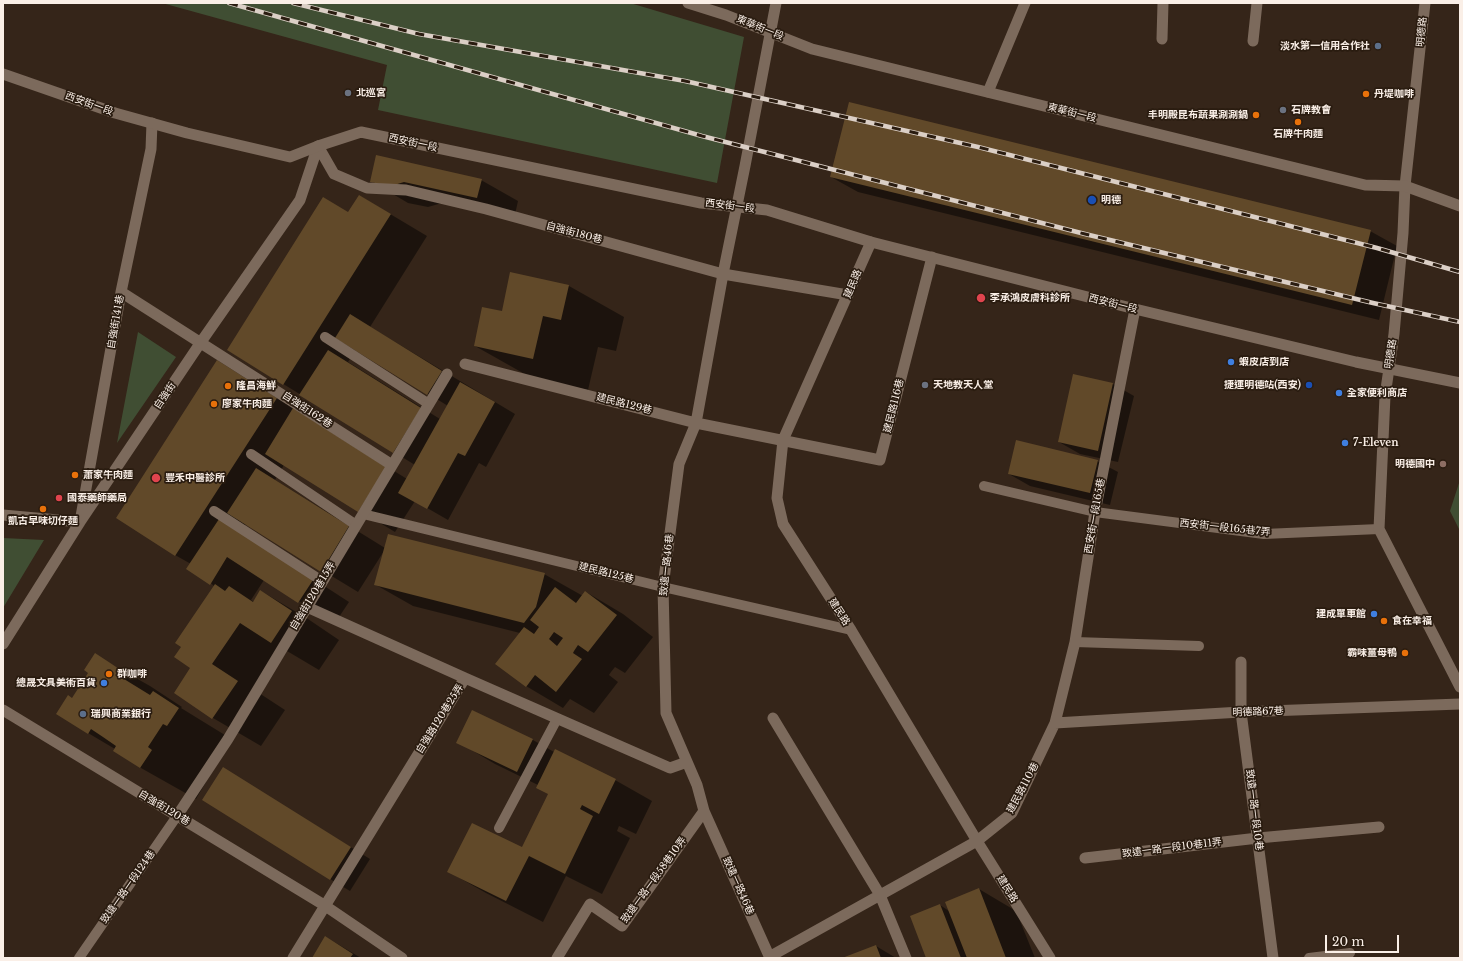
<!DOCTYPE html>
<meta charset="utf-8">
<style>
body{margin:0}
#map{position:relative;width:1463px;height:961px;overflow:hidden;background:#352519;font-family:"Libre Baskerville",serif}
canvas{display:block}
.frame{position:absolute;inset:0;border:4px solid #faefe7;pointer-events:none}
.scale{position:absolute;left:1325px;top:935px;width:74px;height:18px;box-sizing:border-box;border:2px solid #faefe7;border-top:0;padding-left:5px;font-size:12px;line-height:14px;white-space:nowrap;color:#faefe7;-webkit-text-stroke:3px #2a1c10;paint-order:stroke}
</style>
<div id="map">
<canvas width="1463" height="961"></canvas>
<div class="frame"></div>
<div class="scale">20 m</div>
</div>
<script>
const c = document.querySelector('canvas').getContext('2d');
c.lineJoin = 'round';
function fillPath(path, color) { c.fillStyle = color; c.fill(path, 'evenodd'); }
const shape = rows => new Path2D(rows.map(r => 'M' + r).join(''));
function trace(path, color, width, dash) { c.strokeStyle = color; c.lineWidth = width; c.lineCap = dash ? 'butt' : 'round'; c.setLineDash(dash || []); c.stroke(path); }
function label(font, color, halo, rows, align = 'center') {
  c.font = font + ' "Libre Baskerville","Noto Sans TC",serif'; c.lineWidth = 3.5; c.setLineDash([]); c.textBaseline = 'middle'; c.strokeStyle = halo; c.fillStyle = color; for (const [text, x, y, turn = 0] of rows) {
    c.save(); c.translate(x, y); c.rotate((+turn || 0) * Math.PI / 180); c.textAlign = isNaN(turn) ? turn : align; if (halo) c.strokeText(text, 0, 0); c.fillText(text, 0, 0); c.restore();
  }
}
fillPath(shape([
 [162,3,630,3,744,37,717,183,378,110,387,65],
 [138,332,176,357,117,443],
 [1460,480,1460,531,1450,511],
 [3,538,44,540,3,608]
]), '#404e33');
fillPath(shape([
 [831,177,1370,231,1397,246,1379,320,858,192],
 [481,180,518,201,514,219,442,203,428,207,408,203,371,181],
 [360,196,427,236,370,327,515,414,486,467,479,463,448,520,415,501,395,532,284,465,275,480,385,548,544,574,583,596,586,592,623,614,653,637,625,673,615,667,611,672,609,675,618,682,594,713,570,699,563,708,526,686,520,633,413,606,376,585,384,551,358,592,246,524,241,532,349,602,335,623,264,580,251,600,254,602,261,591,308,619,339,640,319,670,287,651,259,693,285,710,261,746,213,718,175,693,192,668,214,586,191,564,175,555,218,361,407,479,415,465,228,350,349,213],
 [356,349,448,406,440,419,348,362],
 [569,286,624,317,616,351,598,347,588,390,530,377,475,346,502,312],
 [1074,376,1113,384,1134,396,1118,462,1080,454,1059,442],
 [1097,461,1118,472,1110,505,1030,486,1009,474],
 [95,655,150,686,182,707,181,708,233,740,202,780,206,782,196,799,141,768,114,750,115,749,88,733,72,699,89,672],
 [473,711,533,740,554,752,615,780,652,801,636,834,619,826,617,831,630,838,602,894,566,876,543,922,486,893,449,872,522,849,549,794,538,785,495,764,458,742],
 [223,768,370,859,350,891,330,879],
 [979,889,1016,911,1035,958,927,958,940,905,949,911],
 [326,937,361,958,313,958],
 [876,946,896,958,844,958]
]), '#0007');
fillPath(shape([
 [849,102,1371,230,1352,305,830,177],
 [376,155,482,179,477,198,404,182,391,186,370,182],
 [359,195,391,214,283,385,227,350,323,197,348,212],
 [510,272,569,285,561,320,543,316,533,359,474,346,482,307,502,311],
 [350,314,442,371,427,395,335,338],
 [328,350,421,408,393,453,299,395],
 [217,360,277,398,175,556,116,518],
 [1073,374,1113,383,1098,451,1058,442],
 [460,382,495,402,465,456,458,453,427,509,398,493],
 [293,408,386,467,358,512,265,454],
 [1016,440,1098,460,1090,493,1008,474],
 [256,468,349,526,321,572,227,513],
 [219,519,313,580,298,603,227,557,210,585,186,569],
 [388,534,545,573,536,607,524,623,374,585],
 [215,584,225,591,229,586,253,602,260,590,292,611,271,643,240,623,212,664,238,681,212,719,174,693,190,668,174,657,181,647,175,643],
 [555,587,576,603,585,591,617,615,588,652,578,645,574,651,573,653,582,659,556,692,535,675,526,687,495,664,524,627,534,634,539,627,530,620],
 [554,632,563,638,557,646,549,639],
 [95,653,127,674,124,679,150,695,153,691,179,708,167,726,163,724,148,747,152,750,140,768,113,751,116,746,103,737,91,729,88,734,56,714,68,695,72,698,88,673,84,670],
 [472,710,533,739,517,772,456,743],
 [555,749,616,779,599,814,582,805,580,809,593,816,565,874,529,856,506,901,447,872,472,823,522,847,548,794,536,788],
 [223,767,351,847,330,880,202,800],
 [979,888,1006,958,967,958,945,902],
 [940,904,961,958,926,958,910,916],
 [325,936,353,954,350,958,312,958],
 [876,945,881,958,842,958]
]), '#614929');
trace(shape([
 [325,337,429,404],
 [251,454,356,525],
 [984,486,1095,512,1264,534,1379,529],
 [214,511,322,581],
 [363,514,663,587,851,630],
 [1075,642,1199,646],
 [499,828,557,719],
 [79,958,177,816],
 [1309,958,1350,953]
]), '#7c6a5c', 10);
trace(shape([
 [1425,3,1405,186,1403,233,1394,334,1385,396,1379,529,1460,687],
 [1162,39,1163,3],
 [1253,41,1257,3],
 [988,92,1025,3],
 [318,146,334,174,367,188,406,190,486,209,723,274,848,295],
 [871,242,783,440,777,498,783,524,851,630,977,841,1050,958],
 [121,292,392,465],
 [465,364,696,423,880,460,932,257],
 [3,515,80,522,121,292,151,149,152,123],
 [307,607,465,678],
 [3,644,80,522,201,342,300,200,318,146],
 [1241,662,1241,712,1273,958],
 [3,710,324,905,402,958],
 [773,718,880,895,906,958],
 [1055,723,1241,712,1460,704],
 [177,816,228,739,447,374],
 [1085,858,1258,838,1379,827],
 [769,957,977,841,1012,813,1055,723,1075,642,1095,512,1135,309],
 [293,958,465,678,670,768,687,762],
 [557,958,590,904,622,926,704,811],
 [770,958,704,811,697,785,666,713,663,587,679,464,696,423,723,274,745,166,776,3]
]), '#7c6a5c', 11);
trace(shape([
 [688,3,726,15,812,49,1365,185,1405,186,1460,206],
 [3,74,115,113,187,133,290,157,318,146,361,132,701,203,767,210,871,242,1135,309,1356,362,1460,383]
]), '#7c6a5c', 11);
const rail = shape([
 [229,3,702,136,1085,234,1373,303,1460,322],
 [293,3,419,34,685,81,978,147,1377,248,1460,272]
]);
trace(rail, '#dbcfc6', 4.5);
trace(rail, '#2a1c10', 3, [9]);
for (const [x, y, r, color] of [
 [1378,46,4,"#5c6f8a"],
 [348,93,4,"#6b7280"],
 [1366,94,4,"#e8710a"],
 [1283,110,4,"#6b7280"],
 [1256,115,4,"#e8710a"],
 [1298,122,4,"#e8710a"],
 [1092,200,5,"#1a4fb4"],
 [981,298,5,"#e0444e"],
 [1231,362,4,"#3f7fe0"],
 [925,385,4,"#6b7280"],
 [1309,385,4,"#1a4fb4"],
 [228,386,4,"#e8710a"],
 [1339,393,4,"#3f7fe0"],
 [214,404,4,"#e8710a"],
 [1345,443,4,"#3f7fe0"],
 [1443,464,4,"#8d6e63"],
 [75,475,4,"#e8710a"],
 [156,478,5,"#e0444e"],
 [59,498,4,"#e0444e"],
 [43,509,4,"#e8710a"],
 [1374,614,4,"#3f7fe0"],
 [1384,621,4,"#e8710a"],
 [1405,653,4,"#e8710a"],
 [109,674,4,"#e8710a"],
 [104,683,4,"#3f7fe0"],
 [83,714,4,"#5c6f8a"]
]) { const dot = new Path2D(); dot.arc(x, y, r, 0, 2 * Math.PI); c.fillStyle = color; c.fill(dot); trace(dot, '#2a1c10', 1.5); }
label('10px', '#faefe7', '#2a1c10', [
 ["東華街一段",760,28,22],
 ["明德路",1422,32,-84],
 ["西安街一段",89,104,20],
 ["東華街一段",1072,113,14],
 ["西安街一段",413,143,12],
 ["西安街一段",730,206,7],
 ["自強街180巷",574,233,15],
 ["建民路",853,284,-67],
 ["西安街一段",1113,304,14],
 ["自強街141巷",116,322,-80],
 ["明德路",1391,354,-81],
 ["自強街",165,396,-56],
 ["建民路129巷",624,404,14],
 ["建民路116巷",894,406,-76],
 ["自強街162巷",307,410,33],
 ["西安街一段165巷",1095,516,-80],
 ["西安街一段165巷7弄",1225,528,6],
 ["致遠一路46巷",667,565,-84],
 ["建民路125巷",606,573,14],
 ["自強街120巷15弄",313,596,-59],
 ["建民路",839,612,57],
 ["明德路67巷",1258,712,-2],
 ["自強路120巷25弄",440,719,-58],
 ["建民路110巷",1023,788,-62],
 ["自強街120巷",164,808,31],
 ["致遠一路一段10巷",1254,810,83],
 ["致遠一路一段10巷11弄",1172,848,-7],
 ["致遠一路一段58巷10弄",654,880,-54],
 ["致遠一路46巷",738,886,66],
 ["致遠一路一段124巷",128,887,-55],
 ["建民路",1007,889,58]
]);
label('bold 10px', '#faefe7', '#2a1c10', [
 ["淡水第一信用合作社",1370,46,"right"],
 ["北巡宮",356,93],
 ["丹堤咖啡",1374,94],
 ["石牌教會",1291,110],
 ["丰明殿昆布蔬果涮涮鍋",1248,115,"right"],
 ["石牌牛肉麵",1298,134,"center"],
 ["明德",1101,200],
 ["李承鴻皮膚科診所",990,298],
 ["蝦皮店到店",1239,362],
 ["天地教天人堂",933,385],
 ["捷運明德站(西安)",1301,385,"right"],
 ["隆昌海鮮",236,386],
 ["全家便利商店",1347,393],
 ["廖家牛肉麵",222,404],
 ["7-Eleven",1353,443],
 ["明德國中",1435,464,"right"],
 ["蕭家牛肉麵",83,475],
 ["豐禾中醫診所",165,478],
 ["國泰藥師藥局",67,498],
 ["凱古早味切仔麵",43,521,"center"],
 ["建成單車館",1366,614,"right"],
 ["食在幸福",1392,621],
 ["霸味薑母鴨",1397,653,"right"],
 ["群咖啡",117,674],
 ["總晟文具美術百貨",96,683,"right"],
 ["瑞興商業銀行",91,714]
], 'left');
</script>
